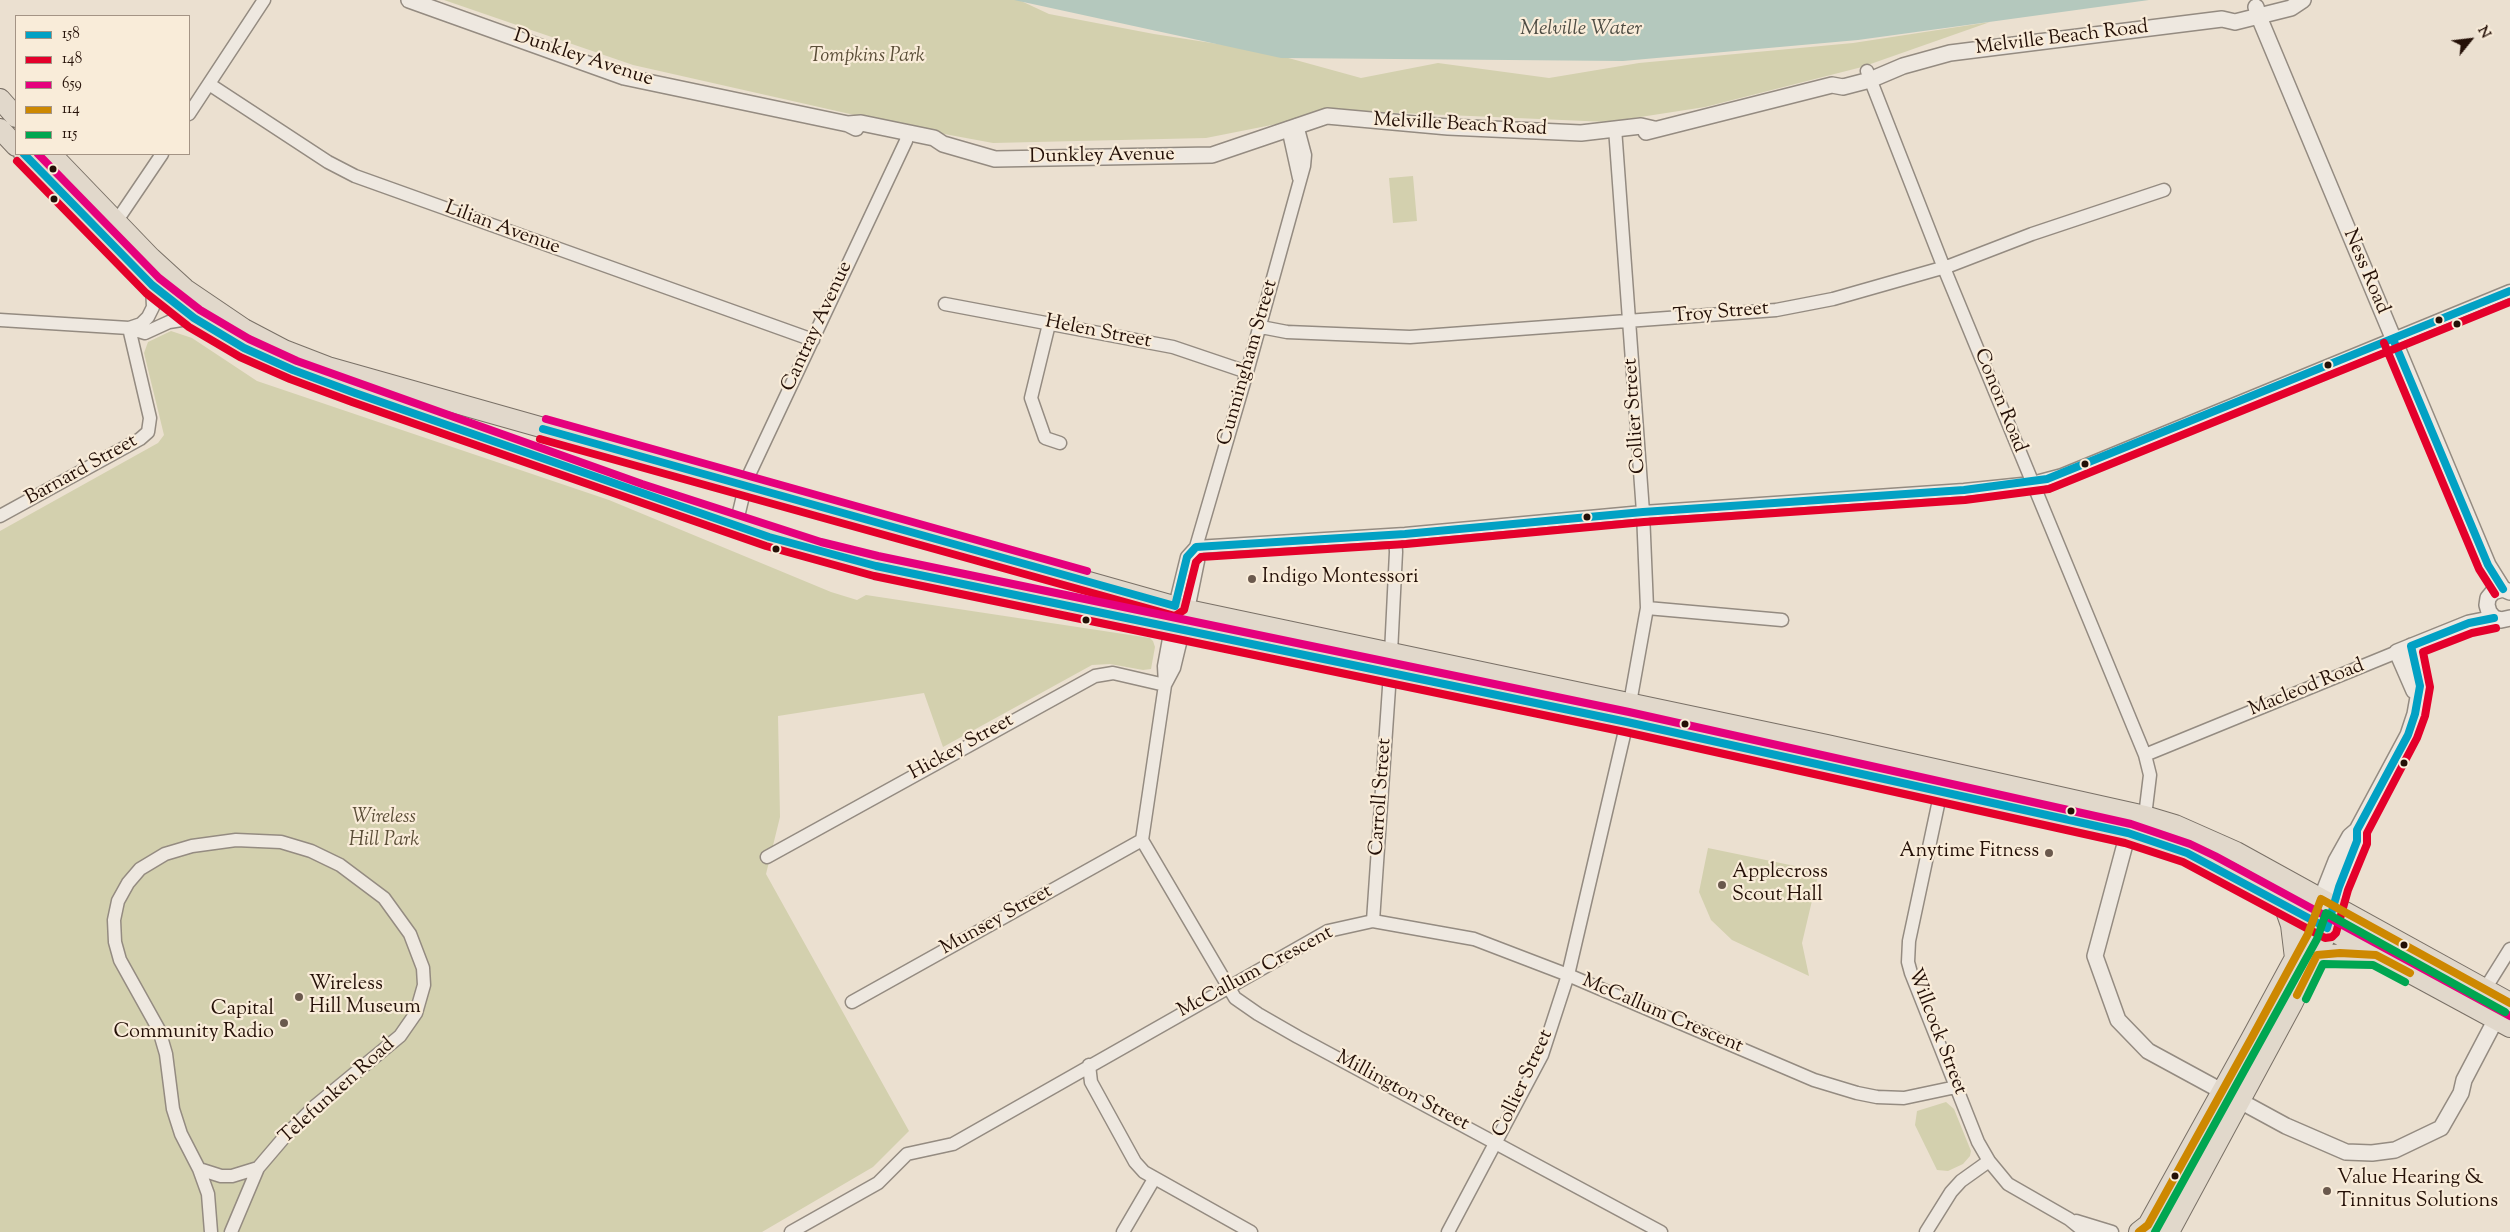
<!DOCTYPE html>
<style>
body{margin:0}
#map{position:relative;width:2510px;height:1232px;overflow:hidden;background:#ebe0d0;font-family:"Sorts Mill Goudy",serif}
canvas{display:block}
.legend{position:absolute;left:15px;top:15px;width:175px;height:140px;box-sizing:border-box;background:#f9ecd9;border:1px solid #a49485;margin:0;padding:6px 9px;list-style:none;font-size:15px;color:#241007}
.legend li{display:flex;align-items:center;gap:10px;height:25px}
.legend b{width:25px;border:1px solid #a49485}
.north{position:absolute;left:2445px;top:15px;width:50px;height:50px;-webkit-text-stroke:4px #f9ecd9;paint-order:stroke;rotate:61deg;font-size:14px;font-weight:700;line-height:20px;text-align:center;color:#241007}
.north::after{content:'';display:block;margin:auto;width:18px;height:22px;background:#241007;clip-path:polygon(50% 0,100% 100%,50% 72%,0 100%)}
</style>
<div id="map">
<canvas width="2510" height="1232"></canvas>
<ul class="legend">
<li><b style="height:6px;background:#02a1c4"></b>158</li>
<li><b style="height:6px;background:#e4002b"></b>148</li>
<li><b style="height:6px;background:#e5007d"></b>659</li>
<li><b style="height:6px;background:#cd8801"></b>114</li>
<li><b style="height:6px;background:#00a651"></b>115</li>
</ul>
<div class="north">N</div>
</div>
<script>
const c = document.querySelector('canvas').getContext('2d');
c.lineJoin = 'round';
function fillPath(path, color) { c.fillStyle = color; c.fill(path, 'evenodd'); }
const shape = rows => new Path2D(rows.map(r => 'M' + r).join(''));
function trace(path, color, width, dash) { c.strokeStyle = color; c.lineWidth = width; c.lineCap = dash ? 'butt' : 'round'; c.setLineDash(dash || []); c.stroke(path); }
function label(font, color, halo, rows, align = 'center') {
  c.font = font + ' "Sorts Mill Goudy",serif'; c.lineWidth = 4.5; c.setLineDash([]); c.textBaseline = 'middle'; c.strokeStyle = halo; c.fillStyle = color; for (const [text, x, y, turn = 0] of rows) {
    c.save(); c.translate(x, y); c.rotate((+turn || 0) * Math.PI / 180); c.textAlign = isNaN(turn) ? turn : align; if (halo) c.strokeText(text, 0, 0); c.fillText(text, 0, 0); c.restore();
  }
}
fillPath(shape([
 [444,0,1019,0,1049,14,1154,34,1263,51,1361,78,1438,63,1549,78,1639,63,1853,43,1990,22,1862,67,1705,107,1608,122,1355,111,1312,117,1206,138,993,143,912,128,633,65],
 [1413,176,1417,221,1393,223,1389,178],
 [171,331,192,338,257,381,609,500,831,592,857,600,866,595,1150,638,1153,641,1155,647,1151,669,1143,670,1110,664,1092,665,943,747,924,693,778,716,780,817,766,874,909,1131,873,1167,762,1232,0,1232,0,531,158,443,164,435,144,353,148,342],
 [1708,848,1819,871,1802,943,1809,976,1732,940,1711,920,1699,892],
 [1946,1102,1954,1109,1971,1151,1970,1156,1963,1164,1948,1171,1937,1170,1915,1125,1917,1111]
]), '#d3d0ae');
fillPath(shape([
 [1014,0,2149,0,1858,40,1623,61,1281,58]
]), '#b4c8bd');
const minor = shape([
 [1867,71,1944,268,2145,755,2150,775,2145,816],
 [209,84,328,162,355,176,813,340],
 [189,114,264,0],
 [1297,125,1305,155,1304,166,1247,372,1196,547,1187,557,1175,606,1164,666,1165,685,1142,840,1235,998,1258,1014,1298,1037,1661,1232],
 [1288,128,1299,178],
 [1615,128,1643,512,1647,608,1630,703],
 [116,222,162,154],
 [945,304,1173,347,1247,372],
 [0,320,129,328,145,333,169,322,194,318],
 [1049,324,1031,398,1045,438,1060,443],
 [1261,327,1287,332,1410,337,1776,310,1833,299,1949,266,2032,234,2164,190],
 [129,328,141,324,148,317,153,307,152,285],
 [0,516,140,439,148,432,150,418,129,328],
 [736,525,747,479,906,141,907,132],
 [1196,547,1405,534,1643,512,1964,490,2032,483,2062,475,2510,291],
 [1647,608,1782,620],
 [1391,653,1396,552,1395,535],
 [1165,685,1174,668,1188,610,1198,561,1196,547],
 [2145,755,2397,652],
 [1945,772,1909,941,1908,962,1911,973,1978,1142,1989,1161,2008,1184,2069,1219,2085,1232],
 [767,857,1095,676,1113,673,1165,685],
 [1373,921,1390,673],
 [2485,989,2510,949],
 [852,1002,1142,840],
 [1089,1065,1091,1082,1135,1162,1144,1172,1251,1232],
 [199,1169,221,1176,232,1176,258,1168],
 [2076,1221,2112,1232],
 [211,1232,208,1194,199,1169,181,1134,173,1109,166,1054,159,1030,120,960,115,942,114,920,118,901,128,883,140,869,165,854,192,846,236,840,281,842,311,851,340,865,384,898,410,934,423,968,424,985,416,1013,400,1036,314,1107,287,1134,258,1168,231,1232],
 [791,1232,878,1183,907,1154,953,1144,1328,931,1373,921,1474,939,1568,975,1814,1080,1857,1093,1877,1097,1904,1098,1956,1087],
 [1123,1232,1154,1179],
 [1448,1232,1542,1055,1568,975,1627,722],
 [1926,1232,1951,1192,1961,1181,1989,1161]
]);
const tertiary = shape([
 [409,0,624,77,848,124,856,128],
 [2256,7,2259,17,2488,565,2503,589],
 [848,124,861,123,934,138,943,144,995,159,1212,155,1327,116,1448,127,1581,133,1641,126,1654,129],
 [1646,132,1832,85,1843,87,1870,80,1903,66,1950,53,2222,19,2235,22,2291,8,2303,0],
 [2510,592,2503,589,2493,592,2488,598,2487,605,2489,612,2494,618,2501,620,2510,618],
 [2414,691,2397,652,2469,623,2494,618],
 [2128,833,2095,956,2118,1020,2148,1051,2286,1126,2346,1152,2372,1153,2395,1150,2441,1128,2461,1093,2464,1080,2496,1019],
 [2321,899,2336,861,2350,836,2357,830,2408,735,2415,714,2420,686,2411,646],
 [2334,906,2357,839]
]);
const trunk = shape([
 [0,99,16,117],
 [0,129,16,146],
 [24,154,152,285,194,318,244,348,293,370,639,493,818,552,876,566,1627,722,2128,833,2187,853,2211,865,2510,1027],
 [51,154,151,258,185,289,244,329,284,350,328,367,1188,610,1827,745,2145,816,2175,825,2236,852,2510,1003],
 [2284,905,2291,925,2295,958],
 [2317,955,2372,954],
 [2139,1232,2148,1225,2251,1039,2308,934,2318,908],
 [2169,1232,2292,1004,2324,939,2331,915]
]);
trace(minor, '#948b81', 15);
trace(tertiary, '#948b81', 18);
trace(trunk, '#797066', 22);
trace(minor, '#eee8e0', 12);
trace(tertiary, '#eee8e0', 15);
trace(trunk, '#e1d8cb', 20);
trace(shape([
 [24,154,152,285,194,318,244,348,293,370,355,393,769,537,876,566,1627,722,2128,833,2187,853,2327,928,2339,887,2357,841,2357,830,2408,735,2415,714,2420,686,2411,646,2469,623,2494,618],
 [2393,339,2488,565,2503,589],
 [543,429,1175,606,1187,557,1196,547,1405,534,1643,512,1964,490,2047,479,2510,291]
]), '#02a1c4', 8);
trace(shape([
 [17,161,146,293,189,327,240,357,290,379,352,402,766,546,874,576,1625,732,2125,843,2183,862,2325,938,2332,937,2336,933,2348,890,2367,844,2367,833,2417,738,2425,716,2430,687,2423,652,2472,633,2496,628],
 [2384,343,2479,569,2495,594],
 [540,439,1175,616,1184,610,1196,562,1201,557,1406,544,1644,522,1965,500,2049,489,2510,302]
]), '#e4002b', 8);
trace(shape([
 [38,154,159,278,200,310,249,339,297,361,642,484,821,542,878,556,1629,712,2131,824,2190,844,2215,856,2510,1016],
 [546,419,1087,571]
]), '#e5007d', 8);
trace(shape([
 [2297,995,2317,955,2340,953,2376,955,2410,973],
 [2139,1232,2148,1225,2251,1039,2308,934,2321,899,2510,1003]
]), '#cd8801', 8);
trace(shape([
 [2306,999,2323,964,2373,965,2405,982],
 [2155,1232,2317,939,2326,913,2505,1012]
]), '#00a651', 8);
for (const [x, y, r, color] of [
 [53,169,4.5,"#241007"],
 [54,199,4.5,"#241007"],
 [2439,320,4.5,"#241007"],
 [2457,324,4.5,"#241007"],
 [2328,365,4.5,"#241007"],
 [2085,464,4.5,"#241007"],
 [1587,517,4.5,"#241007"],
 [776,549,4.5,"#241007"],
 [1252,579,5,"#6a594d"],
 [1086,620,4.5,"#241007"],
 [1685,724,4.5,"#241007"],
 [2404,763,4.5,"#241007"],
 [2071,811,4.5,"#241007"],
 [2049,853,5,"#6a594d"],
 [1722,885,5,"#6a594d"],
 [2404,945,4.5,"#241007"],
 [299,997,5,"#6a594d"],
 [284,1023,5,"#6a594d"],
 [2175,1176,4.5,"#241007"],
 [2327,1191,5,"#6a594d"]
]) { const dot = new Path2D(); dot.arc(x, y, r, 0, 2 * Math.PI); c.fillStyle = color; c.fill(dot); trace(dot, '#f9ecd9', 2); }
label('20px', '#241007', '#f9ecd9', [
 ["Melville Beach Road",2062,39,-7],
 ["Dunkley Avenue",583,59,18],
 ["Melville Beach Road",1460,126,3],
 ["Dunkley Avenue",1102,157,-1],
 ["Lilian Avenue",502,229,20],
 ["Ness Road",2365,272,67],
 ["Troy Street",1721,314,-5],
 ["Cantray Avenue",818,327,-65],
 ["Helen Street",1098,333,11],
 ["Cunningham Street",1249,363,-74],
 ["Conon Road",1999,401,68],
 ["Collier Street",1636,416,-94],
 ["Barnard Street",82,471,-29],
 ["Macleod Road",2307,689,-22],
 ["Hickey Street",962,748,-29],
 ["Carroll Street",1382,797,-86],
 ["Munsey Street",997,921,-29],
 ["McCallum Crescent",1256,973,-28],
 ["McCallum Crescent",1662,1015,23],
 ["Willcock Street",1936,1032,69],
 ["Collier Street",1524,1084,-65],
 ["Telefunken Road",338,1092,-42],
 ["Millington Street",1402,1092,28]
]);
label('italic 20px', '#5b4e38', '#f9ecd9', [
 ["Tompkins Park",867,58],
 ["Wireless",384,819],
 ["Hill Park",384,842]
]);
label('20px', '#241007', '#f9ecd9', [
 ["Indigo Montessori",1262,579],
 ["Anytime Fitness",2039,853,"right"],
 ["Applecross",1732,874],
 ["Scout Hall",1732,897],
 ["Wireless",309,986],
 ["Hill Museum",309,1009],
 ["Capital",274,1011,"right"],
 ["Community Radio",274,1034,"right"],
 ["Value Hearing &",2337,1180],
 ["Tinnitus Solutions",2337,1203]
], 'left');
label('italic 21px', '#4e4d44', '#f9ecd9', [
 ["Melville Water",1581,30]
]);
</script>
